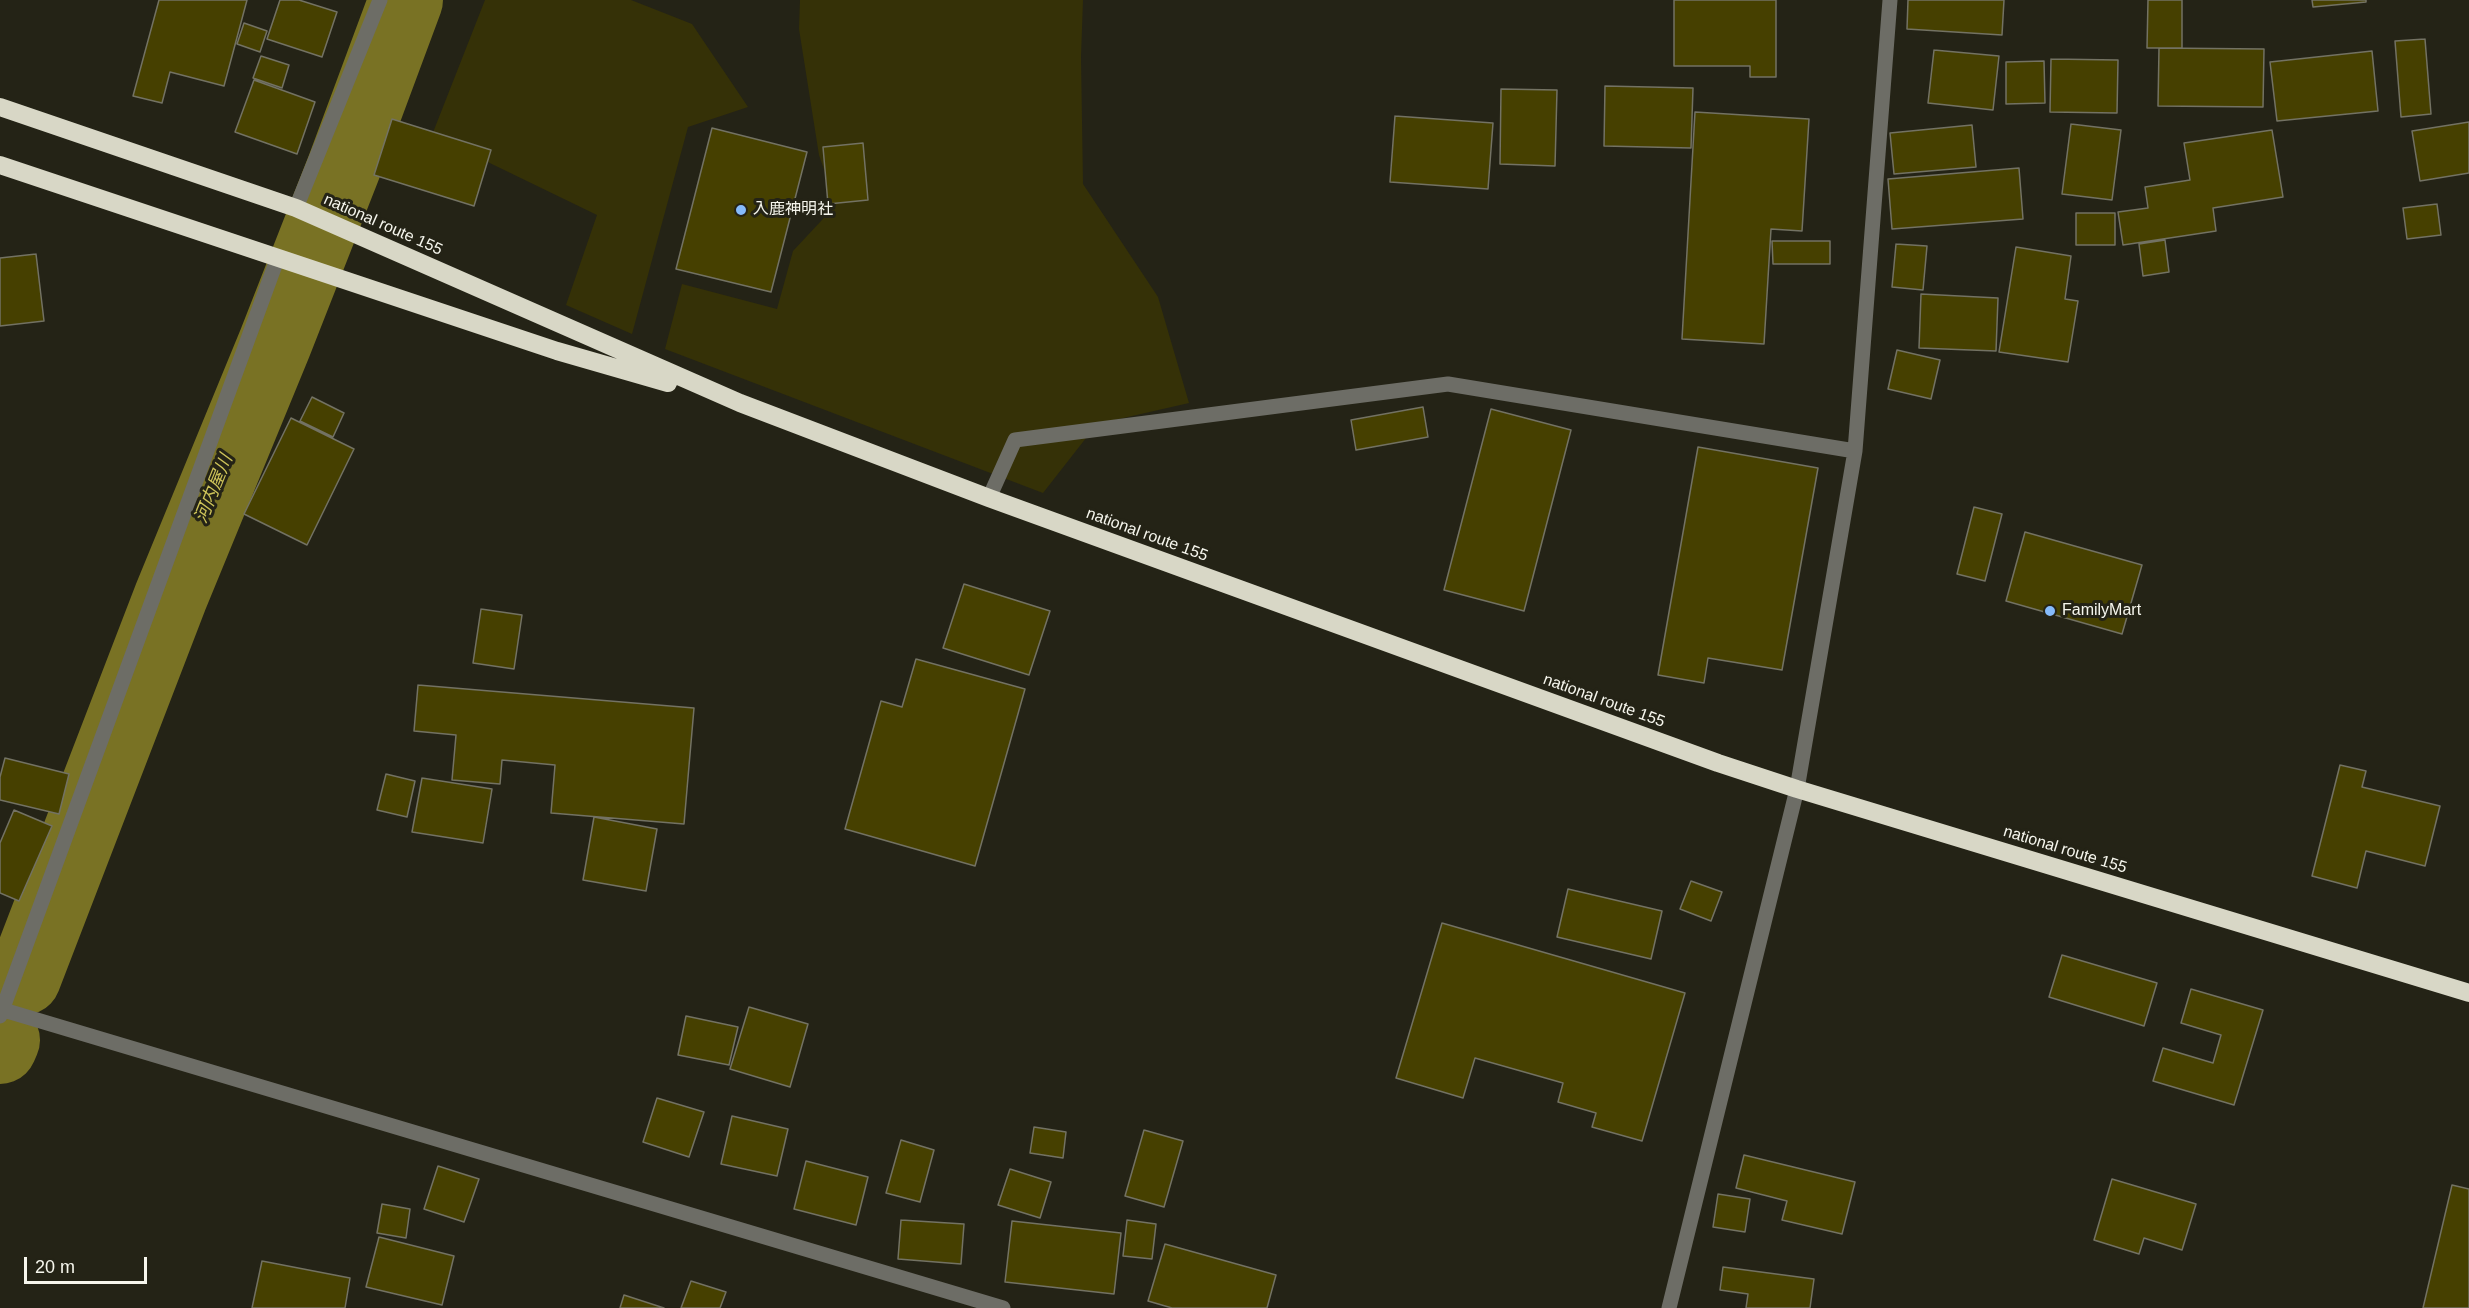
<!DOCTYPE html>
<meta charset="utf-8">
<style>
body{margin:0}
#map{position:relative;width:2469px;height:1308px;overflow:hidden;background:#242316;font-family:Helvetica,sans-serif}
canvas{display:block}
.scale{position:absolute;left:24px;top:1257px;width:123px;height:27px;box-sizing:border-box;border:3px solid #f6f6ed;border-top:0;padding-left:8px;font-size:18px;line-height:21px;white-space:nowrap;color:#f6f6ed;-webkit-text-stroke:4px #242316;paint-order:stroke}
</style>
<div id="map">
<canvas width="2469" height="1308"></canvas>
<div class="scale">20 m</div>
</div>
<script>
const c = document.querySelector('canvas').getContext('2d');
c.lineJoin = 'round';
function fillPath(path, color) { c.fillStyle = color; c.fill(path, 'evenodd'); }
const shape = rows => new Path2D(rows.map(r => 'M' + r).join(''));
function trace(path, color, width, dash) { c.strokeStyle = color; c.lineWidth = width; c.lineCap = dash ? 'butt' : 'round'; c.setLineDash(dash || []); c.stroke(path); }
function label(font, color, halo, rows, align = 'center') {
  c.font = font + ' Helvetica,"Noto Sans JP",sans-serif'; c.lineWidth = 6; c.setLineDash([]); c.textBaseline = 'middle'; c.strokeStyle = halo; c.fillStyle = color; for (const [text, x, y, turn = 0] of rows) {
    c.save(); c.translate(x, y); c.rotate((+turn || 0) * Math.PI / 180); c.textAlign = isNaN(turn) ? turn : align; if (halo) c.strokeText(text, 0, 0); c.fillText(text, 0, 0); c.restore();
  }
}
fillPath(shape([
 [485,0,631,0,692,24,748,107,688,127,632,334,566,305,597,215,432,135],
 [800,0,1083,0,1081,57,1083,184,1158,297,1189,403,1097,424,1043,493,665,349,682,284,777,309,793,251,836,205,819,155,799,29]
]), '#353107');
trace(shape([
 [24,978,171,596,275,343,344,167,406,0],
 [0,1047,3,1040]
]), '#797224', 74);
const building = shape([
 [159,0,247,0,224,86,170,72,162,103,133,96,159,0],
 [280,0,299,0,337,12,322,57,267,39,280,0],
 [1674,0,1776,0,1776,77,1750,77,1750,66,1674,66,1674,0],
 [1908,0,2004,0,2002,35,1907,29,1908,0],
 [2148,0,2182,0,2182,48,2147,48,2148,0],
 [2312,0,2366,0,2366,2,2313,7,2312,0],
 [244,23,267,31,260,52,237,44,244,23],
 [2425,39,2431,114,2401,117,2395,41,2425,39],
 [2159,48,2264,49,2263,107,2158,106,2159,48],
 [1934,50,1999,56,1993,110,1928,103,1934,50],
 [2372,51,2378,111,2277,121,2270,62,2372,51],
 [261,56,289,65,282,88,253,78,261,56],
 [2051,59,2118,60,2117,113,2050,112,2051,59],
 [2044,61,2045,103,2006,104,2006,62,2044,61],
 [254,80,315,102,297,154,235,132,254,80],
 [1605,86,1693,88,1691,148,1604,146,1605,86],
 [1501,89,1557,90,1555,166,1500,164,1501,89],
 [1695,112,1809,119,1802,231,1771,229,1764,344,1682,339,1695,112],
 [1395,116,1493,123,1488,189,1390,182,1395,116],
 [392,119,491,150,474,206,374,175,392,119],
 [2469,122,2469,173,2420,181,2412,131,2469,122],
 [2071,124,2121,130,2112,200,2062,194,2071,124],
 [1972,125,1976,167,1894,174,1890,133,1972,125],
 [712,128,807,152,771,292,676,269,712,128],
 [2272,130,2283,197,2213,208,2216,231,2123,245,2118,212,2148,208,2145,187,2190,180,2184,143,2272,130],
 [863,143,868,200,828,204,823,147,863,143],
 [2019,168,2023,219,1892,229,1888,179,2019,168],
 [2437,204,2441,235,2407,239,2403,208,2437,204],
 [2076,213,2115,213,2115,245,2076,245,2076,213],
 [2165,240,2169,272,2143,276,2139,244,2165,240],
 [1772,241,1830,241,1830,264,1773,264,1772,241],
 [1896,244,1927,246,1923,290,1892,287,1896,244],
 [2016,247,2071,256,2065,299,2078,301,2068,362,1999,352,2016,247],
 [36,254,44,321,0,326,0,258,36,254],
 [1921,294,1998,298,1996,351,1919,348,1921,294],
 [1897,350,1940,360,1931,399,1888,389,1897,350],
 [312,397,344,413,333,437,300,421,312,397],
 [1423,407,1428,437,1356,450,1351,420,1423,407],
 [1491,409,1571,430,1524,611,1444,590,1491,409],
 [291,418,354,449,307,545,244,514,291,418],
 [1698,447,1818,468,1782,670,1708,658,1704,683,1658,675,1698,447],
 [1974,507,2002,514,1985,581,1957,574,1974,507],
 [2025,532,2142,565,2122,634,2006,601,2025,532],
 [964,584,1050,611,1029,675,943,648,964,584],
 [481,609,522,615,514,669,473,663,481,609],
 [916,659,1025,689,975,866,845,829,881,701,902,707,916,659],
 [418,685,694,708,684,824,551,813,555,765,502,760,500,784,452,780,456,735,414,731,418,685],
 [5,758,69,774,59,814,0,800,0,777,5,758],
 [2340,765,2366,771,2362,787,2440,806,2425,866,2366,851,2357,888,2312,876,2340,765],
 [386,774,415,781,407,817,377,810,386,774],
 [422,778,492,789,483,843,412,832,422,778],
 [14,810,52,826,19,901,0,893,0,843,14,810],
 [594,817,657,829,646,891,583,880,594,817],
 [1691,881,1722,892,1711,921,1680,909,1691,881],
 [1568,889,1662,911,1651,959,1557,937,1568,889],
 [1442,923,1685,993,1642,1141,1592,1127,1596,1113,1558,1102,1563,1083,1475,1058,1463,1098,1396,1078,1442,923],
 [2062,955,2157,983,2144,1026,2049,997,2062,955],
 [2191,989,2263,1010,2234,1105,2153,1081,2163,1048,2213,1063,2221,1035,2181,1023,2191,989],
 [749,1007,808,1024,790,1087,730,1069,749,1007],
 [686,1016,738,1027,729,1065,678,1055,686,1016],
 [657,1098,704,1112,689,1157,643,1142,657,1098],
 [732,1116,788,1129,777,1176,721,1164,732,1116],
 [1034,1127,1066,1132,1063,1158,1030,1153,1034,1127],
 [1144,1130,1183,1141,1164,1207,1125,1196,1144,1130],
 [901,1140,934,1150,920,1202,886,1193,901,1140],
 [1744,1155,1855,1182,1842,1234,1782,1220,1787,1201,1736,1188,1744,1155],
 [806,1161,868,1177,856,1225,794,1209,806,1161],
 [438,1166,479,1179,464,1222,424,1209,438,1166],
 [1010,1169,1051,1182,1040,1218,998,1205,1010,1169],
 [2112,1179,2196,1204,2182,1250,2144,1238,2139,1254,2094,1240,2112,1179],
 [2452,1185,2469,1189,2469,1308,2423,1308,2452,1185],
 [1718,1194,1750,1199,1745,1232,1713,1227,1718,1194],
 [382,1204,410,1209,406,1238,377,1233,382,1204],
 [901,1220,964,1224,961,1264,898,1259,901,1220],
 [1127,1220,1156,1224,1152,1259,1123,1256,1127,1220],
 [1012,1221,1121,1233,1114,1294,1005,1282,1012,1221],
 [379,1237,454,1256,442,1305,366,1287,379,1237],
 [1165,1244,1276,1275,1267,1308,1172,1308,1148,1301,1165,1244],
 [262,1261,350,1278,345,1308,252,1308,262,1261],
 [1723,1267,1814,1279,1810,1308,1746,1308,1748,1294,1720,1290,1723,1267],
 [691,1281,726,1292,720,1308,681,1308,691,1281],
 [624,1295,664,1308,620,1308,624,1295]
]);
fillPath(building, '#464000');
trace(building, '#737263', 1.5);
trace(shape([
 [296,208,380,0],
 [989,498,1015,440,1448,384,1855,451],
 [0,1009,1003,1308],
 [0,1016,278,257],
 [1669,1308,1797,789,1855,451,1890,0]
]), '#6d6d66', 15);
trace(shape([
 [0,107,296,208,740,403,989,498,1718,763,1797,789,2469,993],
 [0,165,557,351,668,383]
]), '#d8d7c6', 18);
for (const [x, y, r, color] of [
 [741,210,6,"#86bbfb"],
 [2050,611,6,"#86bbfb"]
]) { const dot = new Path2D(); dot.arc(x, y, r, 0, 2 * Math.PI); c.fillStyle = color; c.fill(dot); trace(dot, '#242316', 2); }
label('16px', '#f6f6ed', '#242316', [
 ["入鹿神明社",753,210],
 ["FamilyMart",2062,611]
], 'left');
label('16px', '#f6f6ed', '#242316', [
 ["national route 155",383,225,24],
 ["national route 155",1147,535,20],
 ["national route 155",1604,701,20],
 ["national route 155",2065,850,17]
]);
label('italic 18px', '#cdc359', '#242316', [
 ["河内屋川",214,489,-68]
]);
</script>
